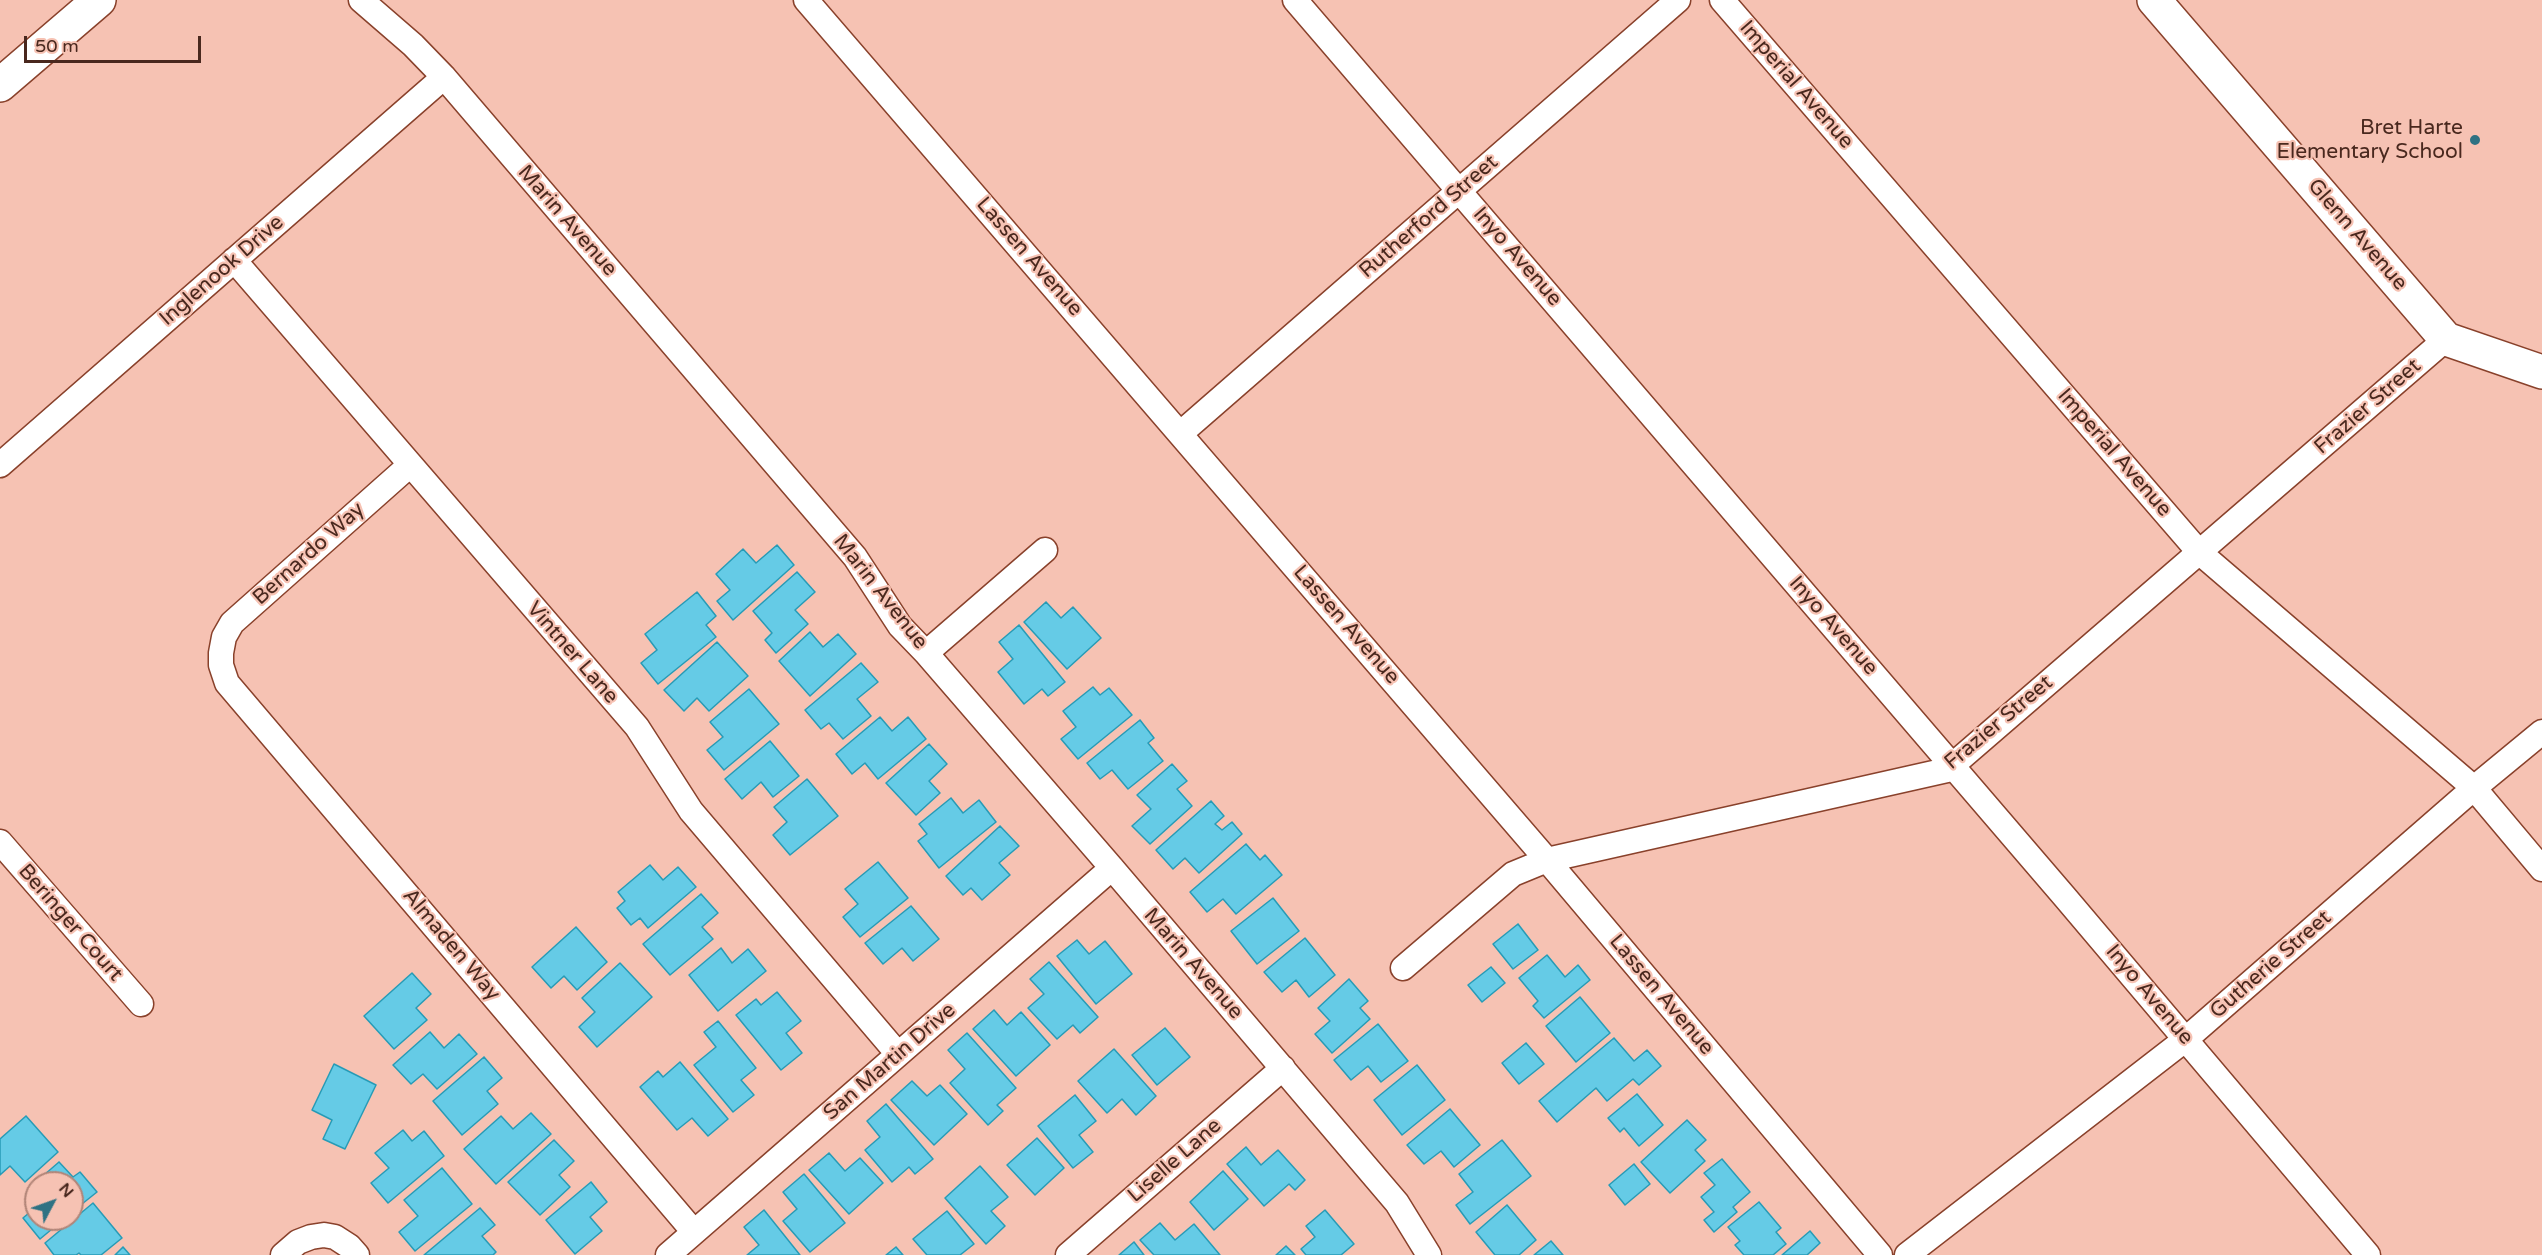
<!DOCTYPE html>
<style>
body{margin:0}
#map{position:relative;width:2542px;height:1255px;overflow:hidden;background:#f6c2b3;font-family:"Varela Round",sans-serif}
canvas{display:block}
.north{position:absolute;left:24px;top:1171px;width:60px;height:60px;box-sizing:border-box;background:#f6c2b3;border:2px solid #b18477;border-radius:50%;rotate:49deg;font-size:16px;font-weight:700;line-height:24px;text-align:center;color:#49281e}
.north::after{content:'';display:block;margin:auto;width:21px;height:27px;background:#2f7283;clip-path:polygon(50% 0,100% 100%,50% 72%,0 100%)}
.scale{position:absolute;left:24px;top:36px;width:177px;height:27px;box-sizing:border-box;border:3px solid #49281e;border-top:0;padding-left:8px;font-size:18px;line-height:21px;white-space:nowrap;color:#49281e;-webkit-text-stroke:4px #f6c2b3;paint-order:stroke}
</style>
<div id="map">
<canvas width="2542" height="1255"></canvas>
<div class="north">N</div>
<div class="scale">50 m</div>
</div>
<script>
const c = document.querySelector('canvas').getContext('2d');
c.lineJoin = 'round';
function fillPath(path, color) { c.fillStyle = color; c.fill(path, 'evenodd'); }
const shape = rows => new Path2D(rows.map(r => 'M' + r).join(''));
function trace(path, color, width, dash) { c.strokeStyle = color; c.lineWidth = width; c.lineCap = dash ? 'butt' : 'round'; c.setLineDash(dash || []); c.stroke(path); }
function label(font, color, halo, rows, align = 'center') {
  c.font = font + ' "Varela Round",sans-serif'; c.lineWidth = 4.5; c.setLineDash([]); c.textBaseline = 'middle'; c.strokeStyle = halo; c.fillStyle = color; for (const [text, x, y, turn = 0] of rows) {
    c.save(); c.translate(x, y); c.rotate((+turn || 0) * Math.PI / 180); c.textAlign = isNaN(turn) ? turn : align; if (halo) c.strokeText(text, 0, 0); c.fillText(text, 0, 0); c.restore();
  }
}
const building = shape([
 [777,545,794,565,733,620,717,601,730,590,716,574,743,549,756,563,777,545],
 [797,572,815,592,795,610,808,624,776,653,765,640,772,633,753,611,797,572],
 [697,592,716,616,706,625,716,637,658,684,641,663,657,650,645,634,697,592],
 [1046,602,1061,618,1073,607,1101,638,1067,669,1024,622,1046,602],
 [1019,625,1065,682,1048,696,1042,689,1024,704,998,672,1013,659,999,642,1019,625],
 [810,632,823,647,838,634,856,654,810,696,779,661,810,632],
 [717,642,748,676,709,711,697,698,684,711,664,690,717,642],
 [861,663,878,682,857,699,871,716,843,739,829,723,821,729,805,710,861,663],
 [1093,687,1100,695,1109,688,1132,715,1078,759,1061,739,1076,727,1063,711,1093,687],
 [749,689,779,724,724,770,707,750,723,737,710,722,749,689],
 [880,717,892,731,908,717,926,739,878,779,865,763,852,774,836,754,880,717],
 [1140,720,1154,738,1148,743,1163,761,1128,789,1112,770,1100,779,1087,763,1140,720],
 [770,741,799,776,773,797,761,782,742,799,725,779,770,741],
 [929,744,947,764,929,781,940,793,916,815,886,783,929,744],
 [1172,764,1187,781,1177,789,1192,806,1150,844,1132,826,1151,809,1137,795,1172,764],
 [807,779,838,816,790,855,773,835,787,822,774,807,807,779],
 [951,798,963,813,979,800,996,822,939,868,918,841,927,834,919,824,951,798],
 [1211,801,1224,816,1215,824,1222,830,1232,822,1242,834,1199,873,1185,858,1173,869,1156,850,1211,801],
 [1000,826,1019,846,999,863,1010,875,982,900,971,888,963,895,946,876,1000,826],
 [1246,844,1260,860,1265,855,1282,875,1236,914,1223,899,1207,912,1190,892,1246,844],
 [878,862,908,898,860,937,843,917,858,904,845,889,878,862],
 [650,865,663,880,678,867,696,887,648,928,640,918,631,925,617,908,625,901,618,892,650,865],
 [701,894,718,913,702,927,713,939,670,975,643,944,701,894],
 [1273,898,1299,931,1257,964,1231,931,1273,898],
 [911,906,939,939,913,961,902,948,883,964,865,943,911,906],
 [1518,924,1538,950,1513,969,1493,944,1518,924],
 [576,927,607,962,577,990,564,976,551,988,532,967,576,927],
 [1305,938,1335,975,1309,997,1296,980,1282,992,1264,972,1305,938],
 [1077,940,1089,954,1105,941,1132,974,1096,1004,1057,956,1077,940],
 [721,948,732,963,748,949,766,971,718,1011,689,975,721,948],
 [1547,955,1565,977,1578,965,1590,980,1544,1018,1533,1006,1538,1001,1519,978,1547,955],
 [1049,962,1098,1017,1080,1033,1073,1025,1057,1039,1028,1008,1044,994,1030,979,1049,962],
 [620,963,652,997,597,1047,579,1027,595,1012,582,998,620,963],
 [1491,967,1505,983,1482,1002,1468,985,1491,967],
 [412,973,431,994,416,1008,427,1020,394,1049,364,1016,412,973],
 [1349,979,1368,1001,1360,1008,1370,1019,1332,1053,1315,1034,1330,1021,1318,1008,1349,979],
 [777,992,801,1021,786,1033,802,1053,781,1070,736,1015,756,999,761,1005,777,992],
 [1580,997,1610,1033,1576,1062,1546,1026,1580,997],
 [994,1010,1007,1025,1021,1012,1050,1045,1016,1076,973,1029,994,1010],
 [718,1021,756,1068,741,1080,754,1095,733,1112,694,1065,716,1047,704,1032,718,1021],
 [1378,1024,1408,1061,1381,1082,1368,1066,1351,1080,1334,1060,1378,1024],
 [1165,1028,1190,1057,1157,1085,1132,1055,1165,1028],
 [430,1032,444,1048,459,1034,477,1054,437,1089,423,1074,411,1084,393,1065,430,1032],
 [967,1033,1016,1088,997,1105,1003,1111,988,1125,950,1083,965,1069,948,1050,967,1033],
 [1614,1038,1634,1061,1647,1050,1661,1066,1639,1085,1633,1079,1607,1101,1596,1088,1557,1122,1539,1101,1614,1038],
 [1526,1043,1544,1064,1519,1084,1502,1063,1526,1043],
 [1114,1049,1156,1096,1136,1115,1122,1099,1107,1113,1078,1081,1114,1049],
 [484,1057,502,1078,487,1091,498,1104,462,1135,433,1101,484,1057],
 [680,1062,728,1119,708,1136,692,1118,677,1130,640,1087,658,1071,663,1077,680,1062],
 [334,1064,376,1085,345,1149,323,1139,332,1120,312,1110,334,1064],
 [1417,1065,1445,1100,1402,1135,1374,1100,1417,1065],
 [912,1081,927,1096,940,1085,967,1114,934,1145,891,1100,912,1081],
 [1637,1094,1663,1125,1639,1146,1624,1128,1620,1132,1608,1118,1637,1094],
 [1075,1095,1096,1121,1079,1135,1093,1152,1073,1168,1038,1126,1075,1095],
 [886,1104,933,1159,915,1174,909,1167,892,1182,865,1150,880,1137,867,1121,886,1104],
 [1450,1109,1480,1145,1454,1167,1441,1151,1424,1164,1407,1145,1450,1109],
 [531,1113,551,1134,496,1184,464,1149,501,1116,513,1129,531,1113],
 [26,1116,58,1152,25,1182,10,1166,0,1175,0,1139,26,1116],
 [1687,1120,1706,1140,1695,1150,1705,1161,1670,1193,1641,1162,1687,1120],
 [403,1130,412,1141,424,1131,444,1156,388,1203,371,1183,389,1168,375,1153,403,1130],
 [1037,1138,1064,1168,1035,1195,1007,1165,1037,1138],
 [554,1140,574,1161,559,1175,570,1187,540,1215,508,1182,554,1140],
 [1502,1140,1531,1176,1470,1224,1456,1205,1473,1192,1459,1174,1502,1140],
 [1246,1147,1261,1165,1278,1150,1305,1180,1295,1190,1289,1184,1264,1206,1227,1164,1246,1147],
 [829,1153,845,1171,860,1158,883,1183,849,1214,809,1170,829,1153],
 [1722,1159,1750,1192,1733,1207,1737,1212,1714,1232,1704,1220,1714,1212,1701,1197,1715,1185,1704,1173,1722,1159],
 [59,1162,73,1177,80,1172,97,1192,72,1212,72,1183,36,1183,36,1196,29,1188,59,1162],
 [1634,1164,1650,1184,1625,1205,1609,1185,1634,1164],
 [980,1166,1008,1197,991,1211,1005,1226,986,1244,945,1198,980,1166],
 [442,1168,472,1204,415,1251,399,1232,418,1216,404,1200,442,1168],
 [1223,1171,1248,1199,1214,1230,1190,1202,1223,1171],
 [804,1174,845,1223,810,1252,783,1221,797,1209,783,1192,804,1174],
 [591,1182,607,1202,590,1217,602,1231,575,1254,546,1220,591,1182],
 [1759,1202,1781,1228,1776,1232,1786,1244,1773,1255,1744,1255,1735,1245,1740,1241,1728,1227,1759,1202],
 [93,1203,122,1238,101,1255,81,1255,79,1253,76,1255,54,1255,45,1243,93,1203],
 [1507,1205,1536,1240,1519,1255,1495,1255,1476,1232,1507,1205],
 [36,1207,36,1219,64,1219,40,1239,23,1218,36,1207],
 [480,1208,495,1225,482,1236,496,1252,493,1255,424,1255,480,1208],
 [764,1210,800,1255,747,1255,759,1245,744,1227,764,1210],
 [1325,1210,1354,1244,1341,1255,1306,1255,1301,1249,1315,1237,1306,1226,1325,1210],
 [947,1211,974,1244,960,1255,927,1255,913,1239,947,1211],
 [1160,1223,1175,1240,1194,1224,1220,1255,1154,1255,1140,1240,1160,1223],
 [1810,1231,1820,1243,1807,1255,1782,1255,1810,1231],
 [1551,1241,1563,1255,1534,1255,1551,1241],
 [1134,1242,1144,1255,1119,1255,1134,1242],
 [1286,1246,1295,1255,1276,1255,1286,1246],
 [123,1247,130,1255,115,1255,123,1247],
 [896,1247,903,1255,886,1255,896,1247]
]);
fillPath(building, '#65cbe6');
trace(building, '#279bb6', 1.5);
const street = shape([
 [361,0,413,45,444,77,855,557,900,626,926,653,1112,868,1397,1203,1429,1255],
 [806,0,1547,860,1880,1255],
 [1295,0,2064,896,2368,1255],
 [1722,0,2199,552,2474,788,2542,869],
 [234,260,637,727,691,811,898,1054],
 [1181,433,1678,0],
 [0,465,444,77],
 [410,465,232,623,224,637,221,653,221,665,227,683,694,1232],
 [926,653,1045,550],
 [0,842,141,1004],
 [1403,968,1513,874,1547,860,1947,770,2446,339],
 [283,1255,298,1242,311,1237,324,1235,335,1237,349,1246,357,1255],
 [668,1255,1112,868],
 [1068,1255,1283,1068],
 [1907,1255,2186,1039,2474,788,2542,732]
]);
const secondary = shape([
 [2154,0,2446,339,2542,372],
 [0,85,99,0]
]);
trace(street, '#89412b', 27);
trace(secondary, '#89412b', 36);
trace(street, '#fff', 24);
trace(secondary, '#fff', 33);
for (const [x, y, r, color] of [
 [2475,140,6,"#2f7283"]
]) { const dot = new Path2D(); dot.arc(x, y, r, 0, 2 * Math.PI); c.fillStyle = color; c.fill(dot); trace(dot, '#f6c2b3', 2); }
label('21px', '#49281e', '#f6c2b3', [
 ["Imperial Avenue",1796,85,49],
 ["Rutherford Street",1429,217,-41],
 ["Marin Avenue",567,221,49],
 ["Glenn Avenue",2357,235,49],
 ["Lassen Avenue",1029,257,49],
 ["Inyo Avenue",1517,257,49],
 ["Inglenook Drive",222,271,-41],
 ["Frazier Street",2368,407,-41],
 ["Imperial Avenue",2114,453,49],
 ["Bernardo Way",309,554,-42],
 ["Marin Avenue",880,592,52],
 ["Lassen Avenue",1346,625,49],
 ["Inyo Avenue",1833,626,49],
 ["Vintner Lane",572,653,49],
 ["Frazier Street",1999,723,-40],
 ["Beringer Court",70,923,49],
 ["Almaden Way",451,945,50],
 ["Marin Avenue",1193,964,49],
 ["Gutherie Street",2271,965,-41],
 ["Lassen Avenue",1661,995,50],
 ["Inyo Avenue",2149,995,50],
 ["San Martin Drive",890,1062,-41],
 ["Liselle Lane",1175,1161,-41]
]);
label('21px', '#49281e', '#f6c2b3', [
 ["Bret Harte",2463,128],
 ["Elementary School",2463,152]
], 'right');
</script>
